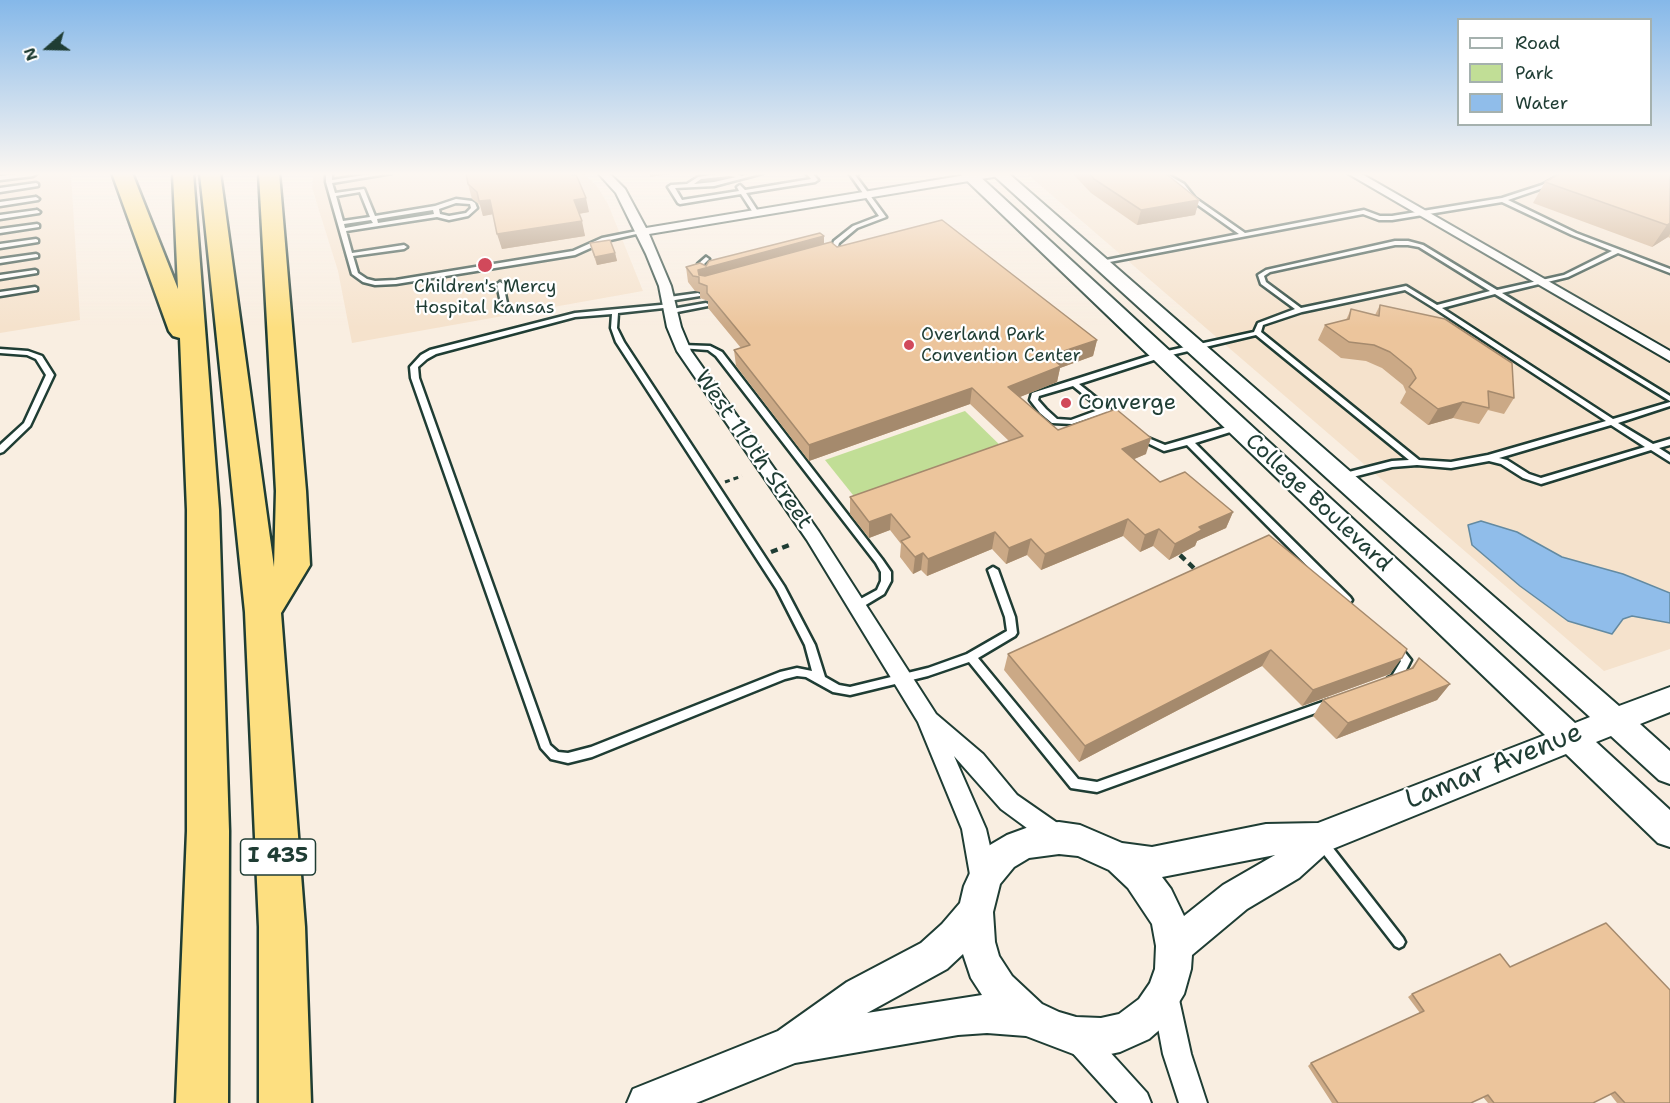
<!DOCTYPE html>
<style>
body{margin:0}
#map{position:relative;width:1670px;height:1103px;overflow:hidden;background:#f9eee1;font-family:"Shantell Sans",sans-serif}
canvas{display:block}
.legend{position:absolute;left:1457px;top:18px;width:195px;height:108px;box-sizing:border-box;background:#fff;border:2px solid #a5b1ae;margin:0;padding:8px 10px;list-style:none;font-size:18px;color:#1f3d34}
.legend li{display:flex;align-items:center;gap:12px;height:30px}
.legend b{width:30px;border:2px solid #a5b1ae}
.north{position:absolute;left:18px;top:18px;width:60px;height:60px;-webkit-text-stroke:4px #fff;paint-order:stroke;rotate:250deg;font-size:16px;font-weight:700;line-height:24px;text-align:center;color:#1f3d34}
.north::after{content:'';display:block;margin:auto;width:21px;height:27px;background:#1f3d34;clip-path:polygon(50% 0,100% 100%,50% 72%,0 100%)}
</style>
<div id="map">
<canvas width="1670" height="1103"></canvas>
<ul class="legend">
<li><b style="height:8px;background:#fff"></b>Road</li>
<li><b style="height:16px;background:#c1de96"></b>Park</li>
<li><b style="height:16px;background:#90bdea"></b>Water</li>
</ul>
<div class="north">N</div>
</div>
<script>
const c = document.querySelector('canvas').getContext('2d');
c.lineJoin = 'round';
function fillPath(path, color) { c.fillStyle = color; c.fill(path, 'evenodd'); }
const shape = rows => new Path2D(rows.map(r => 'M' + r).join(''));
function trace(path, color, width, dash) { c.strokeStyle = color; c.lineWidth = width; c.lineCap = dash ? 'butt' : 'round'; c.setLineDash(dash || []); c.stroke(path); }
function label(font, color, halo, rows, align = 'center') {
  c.font = font + ' "Shantell Sans",sans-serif'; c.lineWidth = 4.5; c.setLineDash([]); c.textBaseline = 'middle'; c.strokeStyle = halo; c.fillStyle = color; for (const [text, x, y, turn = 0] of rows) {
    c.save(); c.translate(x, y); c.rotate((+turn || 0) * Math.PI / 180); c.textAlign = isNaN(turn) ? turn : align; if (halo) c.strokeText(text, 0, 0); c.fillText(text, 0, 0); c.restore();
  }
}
fillPath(shape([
 [0,173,71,173,80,320,0,333],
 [313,173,583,173,597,186,608,204,643,291,352,343,338,271,312,188],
 [1026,173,1670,173,1670,649,1604,671]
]), '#f5e2cc');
fillPath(shape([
 [965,411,1006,451,861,505,825,460]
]), '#c1de96');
const water = shape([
 [1481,521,1517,532,1562,557,1623,574,1670,593,1670,623,1632,616,1623,619,1612,634,1568,621,1520,586,1472,545,1468,525,1481,521]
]);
fillPath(water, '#90bdea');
trace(water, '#638aa1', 1.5);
const lane = shape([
 [26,173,36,174,33,176,0,180,0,176,26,173],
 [326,173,332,173,332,180,377,173,392,173,332,183,335,193,364,189,375,216,435,206,456,199,472,201,475,203,477,208,468,216,449,220,437,217,346,231,352,253,404,245,407,247,404,249,353,256,358,273,367,279,375,281,396,280,573,251,602,238,642,230,645,232,606,241,575,255,396,284,375,285,363,282,352,274,326,182,326,173],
 [360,192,370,217,343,221,336,196,360,192],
 [456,203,470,204,471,208,466,213,449,216,440,214,439,209,456,203],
 [433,210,434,214,378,223,377,219,433,210],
 [371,220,373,223,345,228,344,224,371,220],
 [723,173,733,173,742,176,752,173,763,173,714,186,675,188,682,200,739,191,737,187,740,185,745,190,811,179,806,173,812,173,818,180,815,182,746,193,759,213,756,215,754,214,741,194,680,204,678,203,668,187,671,185,687,184,698,177,723,173],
 [729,176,736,177,714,182,694,184,701,179,729,176],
 [849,173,860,173,855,175,886,217,857,228,839,243,836,253,830,256,827,254,830,252,834,241,853,226,879,216,849,173],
 [1158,173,1165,173,1184,184,1195,198,1245,233,1364,210,1380,216,1392,216,1502,198,1542,185,1564,173,1571,173,1546,187,1508,200,1576,233,1670,269,1670,273,1618,253,1568,277,1502,293,1670,396,1670,401,1495,294,1442,308,1613,419,1670,402,1670,406,1618,423,1653,444,1670,439,1670,445,1659,448,1670,455,1670,462,1651,450,1541,484,1523,478,1501,464,1489,461,1451,468,1417,465,1392,467,1341,480,1338,479,1337,477,1338,475,1341,474,1392,461,1409,460,1256,335,1163,357,1079,384,1119,416,1120,418,1119,420,1113,420,1105,413,1072,424,1052,423,1040,413,1030,400,1032,393,1158,353,1254,332,1258,323,1295,309,1261,284,1258,275,1266,270,1395,241,1408,241,1423,245,1497,290,1564,275,1612,251,1572,235,1502,202,1392,220,1379,220,1363,214,1099,264,1098,263,1101,261,1239,234,1191,200,1180,186,1158,173],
 [1395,245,1408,245,1419,247,1490,291,1437,305,1406,286,1301,308,1266,282,1264,276,1270,272,1395,245],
 [1405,290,1434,308,1606,421,1488,455,1451,462,1419,460,1261,332,1263,325,1302,312,1405,290],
 [1073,386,1101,409,1071,420,1057,419,1046,409,1038,400,1039,396,1073,386],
 [1611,425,1645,447,1541,478,1529,474,1507,460,1499,458,1611,425],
 [36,183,38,184,38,186,0,192,0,188,36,183],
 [36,197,39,199,38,200,0,206,0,202,36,197],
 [37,210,40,212,39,213,0,219,0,215,37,210],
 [37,224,39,225,39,227,0,233,0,229,37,224],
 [36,239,38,240,38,242,0,248,0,244,36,239],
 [36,254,38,255,38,257,0,263,0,259,36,254],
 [706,257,709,259,704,264,708,275,705,277,702,275,698,264,706,257],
 [35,270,37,271,37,273,0,279,0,275,35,270],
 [500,282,503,284,507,303,504,305,501,303,497,284,500,282],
 [35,287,37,288,37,290,0,296,0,292,35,287],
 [698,293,700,294,700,296,669,301,666,299,669,297,698,293],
 [706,303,708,304,708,306,672,313,669,311,672,309,706,303],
 [671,304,673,305,673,307,618,313,617,328,624,342,784,586,815,645,825,677,839,685,850,687,928,668,967,654,1007,631,1005,617,988,570,993,567,998,570,1015,617,1017,633,1015,636,978,658,1078,779,1097,782,1328,700,1332,701,1333,704,1332,707,1097,792,1071,788,969,662,928,676,850,695,833,692,806,677,797,676,785,679,592,757,568,763,551,759,541,748,411,378,410,367,421,355,430,350,575,313,671,304],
 [612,314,611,328,616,342,777,590,805,645,812,671,797,668,780,672,591,747,568,753,558,752,550,745,419,378,418,367,427,359,436,354,575,317,612,314],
 [682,345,710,346,722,352,882,559,891,572,891,581,884,594,859,609,853,609,851,606,853,603,877,590,881,581,881,572,876,563,716,356,708,350,680,348,678,347,682,345],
 [0,349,28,351,42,356,54,375,30,426,3,452,0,453,0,445,24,423,46,375,36,359,27,355,0,353,0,349],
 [1234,425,1237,425,1241,427,1240,429,1195,443,1350,597,1352,600,1350,603,1344,603,1187,445,1164,451,1137,438,1141,435,1165,445,1234,425],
 [1395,644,1399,645,1411,660,1400,682,1392,685,1388,684,1387,681,1388,678,1392,676,1401,661,1390,648,1391,645,1395,644],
 [1322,837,1326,839,1403,938,1405,942,1403,946,1399,948,1395,946,1318,847,1316,843,1318,839,1322,837]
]);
const street = shape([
 [598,173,609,173,625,189,646,228,978,173,1004,173,999,176,649,234,671,286,681,327,691,351,819,532,936,714,983,754,1017,795,1066,829,1070,837,1066,845,1058,848,1050,845,1001,809,954,756,986,829,992,855,993,878,990,886,981,890,972,886,962,829,918,722,807,540,677,351,667,327,659,286,646,254,616,193,598,173],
 [1347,173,1360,173,1670,351,1670,361,1347,173],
 [1165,982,1174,986,1178,995,1191,1054,1207,1103,1179,1103,1163,1054,1152,995,1156,986,1165,982],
 [1079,1025,1089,1029,1147,1093,1151,1103,1118,1103,1069,1049,1065,1039,1069,1029,1079,1025]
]);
const secondary = shape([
 [959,173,976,173,1575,723,1590,717,991,173,1008,173,1619,706,1670,687,1670,712,1640,724,1670,751,1670,784,1659,780,1611,736,1596,742,1670,810,1670,847,1658,843,1566,754,1330,850,1299,878,1247,909,1192,955,1191,969,1184,994,1165,1025,1149,1039,1120,1052,1101,1056,1076,1055,1026,1036,987,1033,958,1035,795,1063,696,1103,627,1103,633,1089,778,1031,847,982,921,943,942,924,960,903,964,886,976,860,990,845,1007,835,1037,824,1059,822,1080,825,1122,843,1152,847,1266,824,1318,823,1545,735,959,173],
 [1059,854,1078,856,1109,870,1128,888,1152,924,1156,946,1155,969,1150,983,1139,999,1119,1014,1101,1018,1076,1017,1059,1012,1042,1004,1012,976,999,956,995,942,993,912,1000,884,1014,867,1029,858,1059,854],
 [1275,855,1223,885,1184,916,1171,889,1162,877,1275,855],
 [963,954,971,978,982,995,867,1013,947,969,963,954]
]);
const highway = shape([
 [112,173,132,173,178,289,173,173,193,173,219,510,229,831,228,1103,176,1103,187,831,187,510,180,338,173,336,169,331,112,173],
 [200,173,220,173,274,567,276,491,259,173,279,173,306,491,310,565,281,613,305,927,311,1103,259,1103,259,927,245,612,200,173]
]);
trace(lane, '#1f3d34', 5);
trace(street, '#1f3d34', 4);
trace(secondary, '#1f3d34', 4);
trace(highway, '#1f3d34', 5);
trace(shape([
 [725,482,742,476]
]), '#1f3d34', 3, [5, 4]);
trace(shape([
 [771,552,792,544],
 [1180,555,1197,571]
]), '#1f3d34', 4.5, [7, 5]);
fillPath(lane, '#fff');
fillPath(street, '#fff');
fillPath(secondary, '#fff');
fillPath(highway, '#fddf80');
fillPath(shape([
 [1072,173,1165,173,1199,200,1195,215,1137,225,1091,193],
 [1670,173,1670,238,1668,237,1652,247,1533,203,1545,182],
 [468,184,589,212,579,214,585,236,502,249,493,214,483,216,480,205,472,199],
 [824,236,824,244,837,247,1097,340,1093,356,1060,368,1057,382,1020,397,1058,430,1146,454,1134,459,1160,482,1233,512,1226,528,1197,541,1195,546,1169,560,1153,546,1140,552,1123,536,1041,570,1027,555,1006,564,992,549,927,576,921,570,913,574,900,557,901,544,890,530,869,538,850,514,850,497,1009,441,970,404,809,461,736,366,734,350,741,348,708,308,708,301,700,298,700,292,695,291,688,282,686,267,706,266],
 [590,243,615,253,617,261,597,265,592,251],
 [1380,305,1514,398,1504,414,1488,410,1479,424,1453,418,1428,425,1400,403,1406,392,1403,385,1382,368,1366,361,1341,358,1318,340,1325,325,1346,320,1351,309,1375,315],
 [1269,535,1390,674,1302,706,1262,666,1079,762,1004,670,1008,654],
 [1419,658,1450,684,1437,700,1336,739,1313,716,1323,700,1410,669],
 [1510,967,1670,1103,1617,1103,1610,1094,1593,1103,1488,1103,1483,1097,1471,1103,1332,1103,1308,1066,1311,1063,1420,1013,1408,997,1412,994]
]), '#cba986');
fillPath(shape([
 [649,173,682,173,650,177],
 [586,198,589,212,577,214,574,200],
 [490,200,494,214,483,216,479,201],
 [1199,200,1195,215,1137,225,1141,210],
 [582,221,585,236,502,249,497,234],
 [1670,223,1670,234,1668,237,1652,247,1667,225],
 [824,236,824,251,700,283,698,270],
 [615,253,617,261,597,265,595,257],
 [1097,340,1093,356,1060,368,1057,382,1005,403,1008,387,1049,356],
 [972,388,970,404,809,461,809,445],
 [1463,402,1453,418,1428,425,1438,409],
 [1151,438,1146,454,1118,466,1122,449],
 [1233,512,1226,528,1197,541,1195,546,1169,560,1175,544,1199,527],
 [891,514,890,530,869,538,869,522],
 [1128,519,1123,536,1041,570,1045,554],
 [1159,529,1153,546,1140,552,1145,535],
 [995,532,992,549,927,576,928,559],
 [1031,539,1027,555,1006,564,1009,548],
 [923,553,921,570,913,574,915,557],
 [1271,650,1262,666,1079,762,1085,746],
 [1402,658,1390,674,1302,706,1313,690],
 [1450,684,1437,700,1336,739,1348,723]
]), '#a58a6d');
const building = shape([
 [466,173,572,173,572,175,576,175,578,179,586,198,574,200,582,221,497,234,490,200,479,201,477,192,468,184,466,173],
 [1089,173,1165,173,1199,200,1141,210,1094,179,1089,173],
 [1561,173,1670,173,1670,223,1667,225,1545,182,1561,173],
 [942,220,1097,340,1049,356,1061,366,1008,387,1058,430,1116,409,1151,438,1122,449,1152,475,1160,482,1185,472,1233,512,1199,527,1202,530,1175,544,1159,529,1145,535,1128,519,1045,554,1031,539,1009,548,995,532,928,559,923,553,915,557,901,541,910,537,891,514,869,522,850,497,1023,436,972,388,809,445,734,350,750,345,707,293,707,286,699,283,699,277,693,276,686,267,700,263,706,266,709,261,820,233,824,236,698,270,699,275,705,276,831,242,837,247,942,220],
 [610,240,615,253,595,257,590,243,610,240],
 [1380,305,1445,319,1512,363,1514,398,1488,391,1489,408,1463,402,1438,409,1409,387,1416,378,1411,369,1390,352,1374,345,1349,342,1325,325,1349,319,1351,309,1379,316,1380,305],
 [1269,535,1407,649,1402,658,1313,690,1271,650,1085,746,1008,654,1269,535],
 [1419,658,1450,684,1348,723,1323,700,1413,668,1419,658],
 [1606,923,1670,990,1670,1103,1625,1103,1615,1092,1593,1103,1494,1103,1488,1095,1471,1103,1338,1103,1311,1063,1424,1011,1412,994,1500,954,1510,967,1606,923]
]);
fillPath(building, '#ecc59c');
trace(building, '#a58a6d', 1.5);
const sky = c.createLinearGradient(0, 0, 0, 328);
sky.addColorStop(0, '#85b8e9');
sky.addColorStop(0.53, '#fcf7f2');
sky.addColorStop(1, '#fcf7f200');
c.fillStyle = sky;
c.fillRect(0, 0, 1670, 328);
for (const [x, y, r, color] of [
 [485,265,8,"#d1495b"],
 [909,345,6,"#d1495b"],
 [1066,403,6,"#d1495b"]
]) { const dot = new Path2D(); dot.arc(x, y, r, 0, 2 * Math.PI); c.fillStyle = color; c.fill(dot); trace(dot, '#fff', 2); }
label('18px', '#1f3d34', '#fff', [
 ["Children's Mercy",485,287],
 ["Hospital Kansas",485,308],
 ["Overland Park",921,335,"left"],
 ["Convention Center",921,356,"left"]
]);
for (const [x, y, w] of [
 [278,857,75]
]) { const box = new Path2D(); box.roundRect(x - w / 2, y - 18, w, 36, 4.5); c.fillStyle = '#fff'; c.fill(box); trace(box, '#1f3d34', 1.5); }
label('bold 21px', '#1f3d34', null, [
 ["I 435",278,857]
]);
label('22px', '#1f3d34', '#fff', [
 ["Converge",1078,403]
], 'left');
label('22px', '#1f3d34', '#fff', [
 ["West 110th Street",753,450,55],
 ["College Boulevard",1318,503,43]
]);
label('27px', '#1f3d34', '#fff', [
 ["Lamar Avenue",1494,767,-22]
]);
</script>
